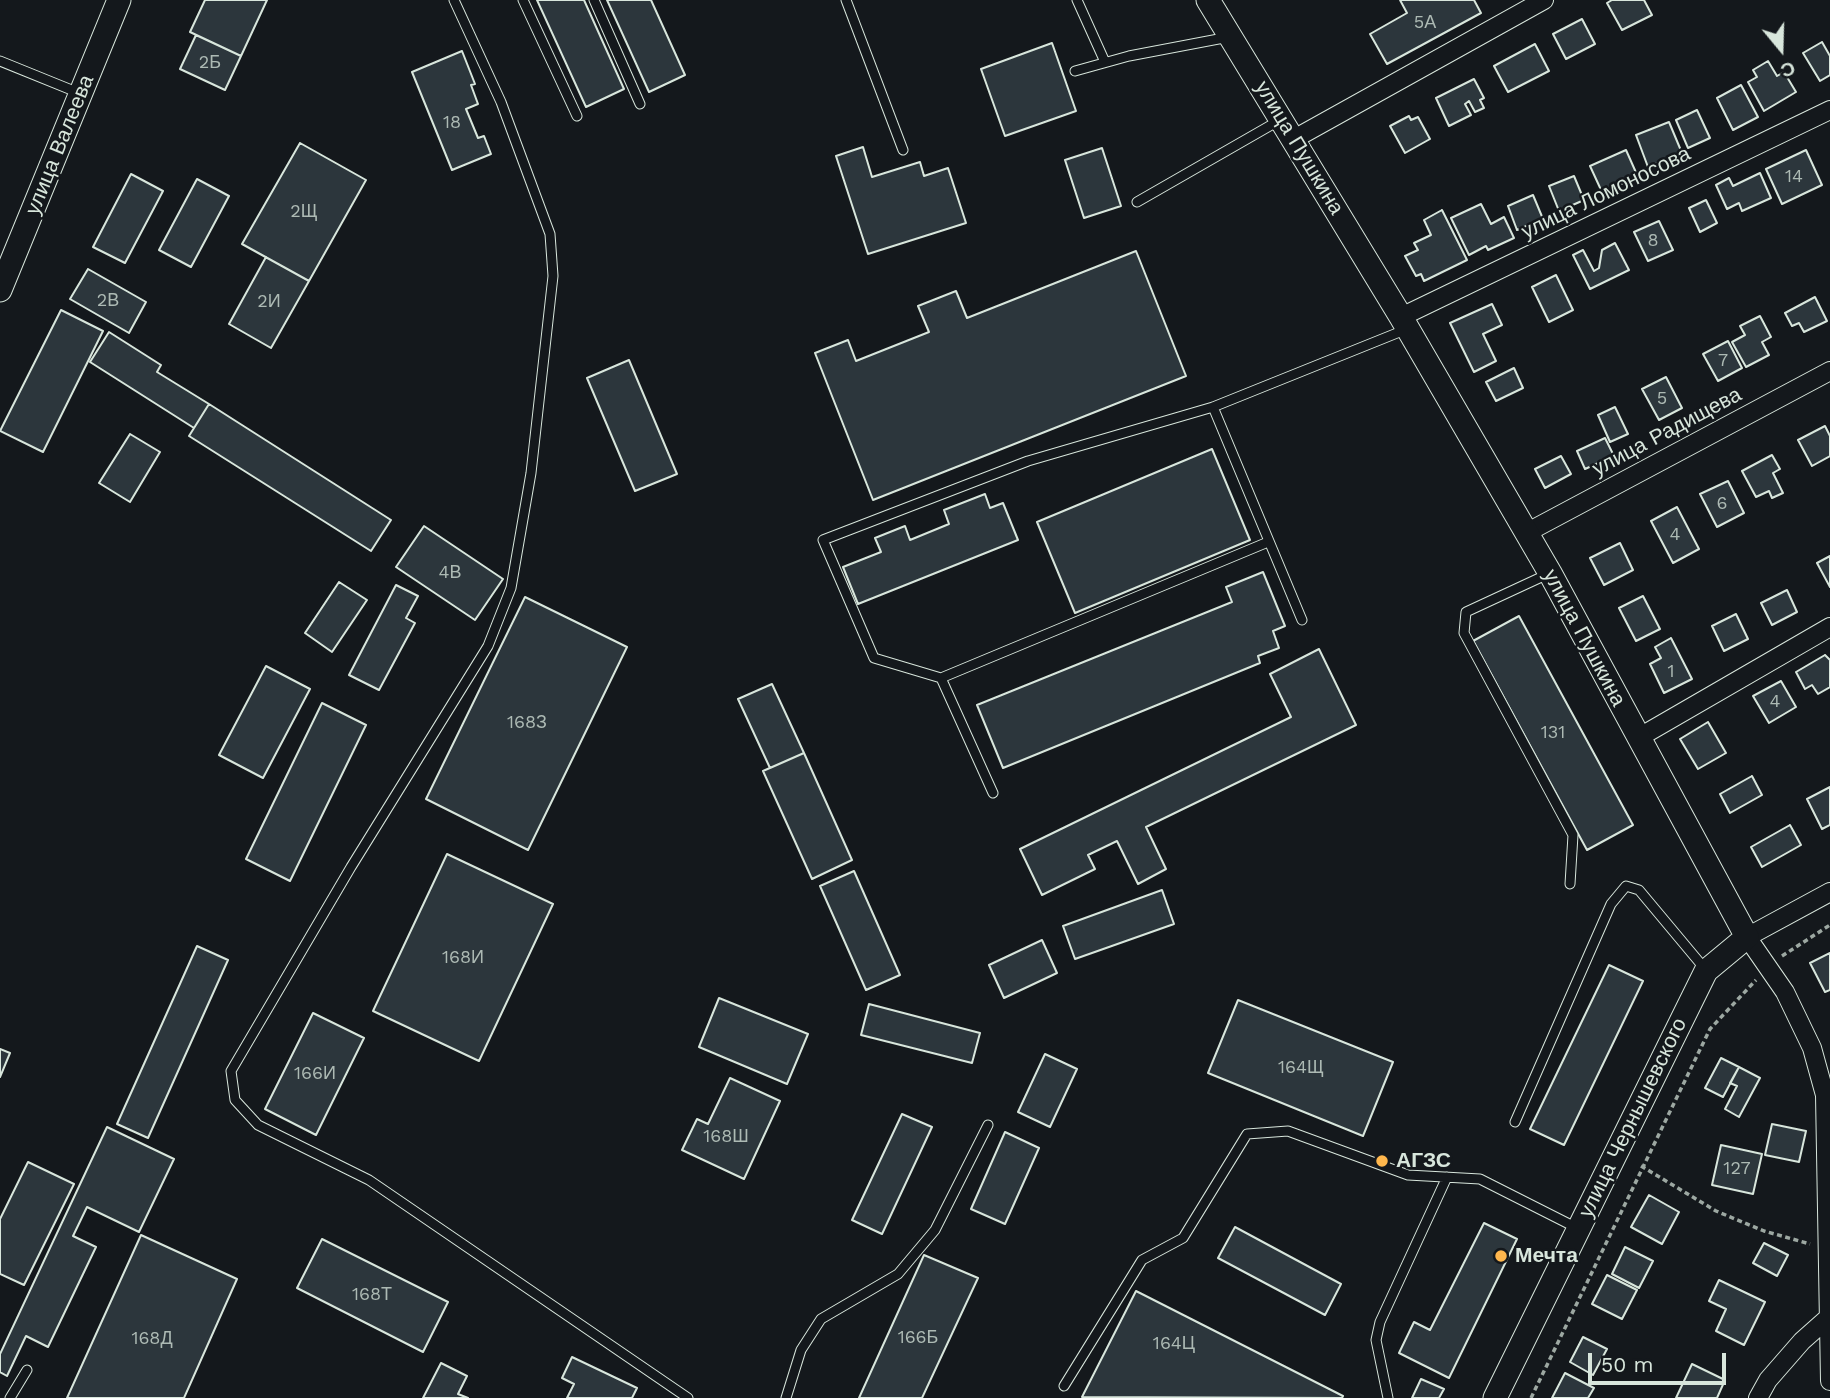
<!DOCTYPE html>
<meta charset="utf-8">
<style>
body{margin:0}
#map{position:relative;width:1830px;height:1398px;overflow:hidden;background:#14181c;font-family:"Work Sans",sans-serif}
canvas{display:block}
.north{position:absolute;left:1746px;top:14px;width:70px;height:70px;-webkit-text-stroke:5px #14181c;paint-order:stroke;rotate:161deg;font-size:19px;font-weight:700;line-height:28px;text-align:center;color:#d8e6dc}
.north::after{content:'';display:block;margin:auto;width:24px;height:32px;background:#d8e6dc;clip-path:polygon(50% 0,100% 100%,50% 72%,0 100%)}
.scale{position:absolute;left:1588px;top:1353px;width:138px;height:32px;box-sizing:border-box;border:4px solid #d8e6dc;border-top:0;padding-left:9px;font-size:21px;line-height:24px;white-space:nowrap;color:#d8e6dc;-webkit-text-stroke:5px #14181c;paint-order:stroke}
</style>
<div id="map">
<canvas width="1830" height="1398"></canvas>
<div class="north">С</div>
<div class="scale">50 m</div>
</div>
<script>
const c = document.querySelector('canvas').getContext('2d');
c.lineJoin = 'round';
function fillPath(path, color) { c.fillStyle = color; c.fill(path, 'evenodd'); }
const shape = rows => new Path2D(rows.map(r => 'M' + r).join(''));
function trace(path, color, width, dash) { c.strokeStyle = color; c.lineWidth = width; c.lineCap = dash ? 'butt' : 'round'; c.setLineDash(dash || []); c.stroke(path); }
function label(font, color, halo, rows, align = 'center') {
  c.font = font + ' "Work Sans",sans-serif'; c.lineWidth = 5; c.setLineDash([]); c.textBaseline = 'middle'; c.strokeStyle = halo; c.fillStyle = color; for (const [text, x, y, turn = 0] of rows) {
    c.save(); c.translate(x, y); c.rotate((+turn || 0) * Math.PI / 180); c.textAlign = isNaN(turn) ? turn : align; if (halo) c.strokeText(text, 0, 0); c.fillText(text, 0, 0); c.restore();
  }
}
const building = shape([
 [205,0,267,0,241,56,190,32,205,0],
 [537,0,584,0,624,89,586,107,537,0],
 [607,0,651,0,685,75,649,92,607,0],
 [1400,0,1474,0,1481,13,1387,64,1370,34,1407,13,1400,0],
 [1612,0,1644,0,1652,15,1622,30,1607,3,1612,0],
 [1582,19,1595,44,1566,59,1553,34,1582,19],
 [196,35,241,56,225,90,180,69,196,35],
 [1822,42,1830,56,1830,75,1820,81,1803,53,1822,42],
 [1052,43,1076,111,1005,136,981,69,1052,43],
 [1535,44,1549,71,1508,92,1494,66,1535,44],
 [462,51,475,84,471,85,478,104,466,109,478,138,484,136,491,154,452,170,412,72,462,51],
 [1768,61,1777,76,1784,72,1796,92,1764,111,1748,82,1757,77,1753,70,1768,61],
 [1474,79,1484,98,1480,100,1484,108,1475,112,1469,101,1465,104,1471,115,1449,126,1436,98,1474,79],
 [1741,85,1758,117,1733,130,1717,98,1741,85],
 [1697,110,1710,138,1688,148,1676,120,1697,110],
 [1409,116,1411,120,1418,117,1430,139,1405,153,1390,126,1409,116],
 [1669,122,1682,153,1648,167,1636,135,1669,122],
 [300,143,366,180,309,281,242,244,300,143],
 [863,147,872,177,920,162,924,176,948,168,966,223,868,254,836,156,863,147],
 [1102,148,1121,206,1084,218,1065,160,1102,148],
 [1626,150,1638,177,1602,192,1590,166,1626,150],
 [1806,150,1822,185,1782,204,1766,169,1806,150],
 [1760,173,1771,198,1742,211,1739,203,1727,209,1716,185,1729,178,1733,186,1760,173],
 [131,174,163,191,125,263,93,247,131,174],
 [1574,176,1584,200,1559,211,1549,186,1574,176],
 [197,179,229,196,191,267,159,250,197,179],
 [1533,195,1543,219,1517,230,1508,206,1533,195],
 [1706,200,1717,223,1700,232,1689,208,1706,200],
 [1481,204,1491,224,1504,217,1514,238,1488,250,1486,246,1469,255,1451,218,1481,204],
 [1442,210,1467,260,1424,281,1421,274,1416,276,1405,256,1418,250,1414,243,1431,235,1424,220,1442,210],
 [1659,221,1673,250,1648,261,1634,232,1659,221],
 [1615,243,1629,270,1590,289,1573,255,1583,250,1594,271,1599,268,1602,250,1615,243],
 [1136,251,1186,376,873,500,815,353,848,340,856,361,929,332,918,306,956,291,967,318,1136,251],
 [266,257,309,281,271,348,229,324,266,257],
 [88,269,146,302,129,333,70,299,88,269],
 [1556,275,1573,310,1549,322,1532,287,1556,275],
 [1815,297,1827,321,1804,332,1799,323,1792,326,1785,313,1815,297],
 [1492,304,1502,325,1483,334,1496,361,1474,372,1450,323,1492,304],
 [61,310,103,331,43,452,0,431,61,310],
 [1760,316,1771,337,1762,342,1769,355,1746,367,1732,342,1745,335,1740,326,1760,316],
 [109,332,161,365,157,372,209,404,194,428,90,362,109,332],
 [1728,341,1742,368,1718,381,1703,354,1728,341],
 [629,360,677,474,635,491,587,378,629,360],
 [1514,368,1523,388,1496,401,1486,382,1514,368],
 [1666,377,1682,408,1659,420,1642,389,1666,377],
 [209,404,391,520,371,551,189,436,209,404],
 [1615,407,1628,434,1610,442,1598,415,1615,407],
 [1825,426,1830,436,1830,456,1812,466,1798,440,1825,426],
 [130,434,160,452,130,502,99,483,130,434],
 [1605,438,1614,456,1585,469,1577,451,1605,438],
 [1212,449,1250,540,1075,613,1037,522,1212,449],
 [1772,455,1780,469,1773,473,1783,493,1772,498,1769,491,1756,497,1742,471,1772,455],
 [1561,456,1571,474,1545,488,1535,469,1561,456],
 [1728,481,1744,513,1717,527,1700,494,1728,481],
 [985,494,990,508,1003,503,1018,540,858,604,843,567,881,552,875,538,905,526,910,540,949,524,944,510,985,494],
 [1677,507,1699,549,1673,563,1651,521,1677,507],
 [424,526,503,579,475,620,396,567,424,526],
 [1620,543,1633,570,1604,585,1590,558,1620,543],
 [1830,556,1830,587,1817,563,1830,556],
 [1263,572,1285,626,1273,631,1279,648,1258,656,1260,663,1003,768,977,705,1232,602,1226,587,1263,572],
 [339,582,367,600,332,652,305,633,339,582],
 [396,585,418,596,406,618,415,623,379,690,349,675,396,585],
 [1787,590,1797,612,1772,625,1761,603,1787,590],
 [1643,596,1660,629,1636,641,1619,608,1643,596],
 [525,597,627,647,528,850,426,799,525,597],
 [1736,614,1748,639,1724,651,1712,626,1736,614],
 [1519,616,1633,825,1587,850,1473,641,1519,616],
 [1671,638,1692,679,1664,693,1650,664,1661,658,1655,647,1671,638],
 [1319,649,1356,725,1146,827,1166,869,1138,884,1117,841,1088,855,1095,869,1042,895,1020,849,1291,717,1270,674,1319,649],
 [1825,655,1830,660,1830,687,1818,694,1812,685,1805,689,1796,672,1825,655],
 [266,666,310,689,263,778,219,755,266,666],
 [1781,681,1796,707,1769,723,1753,696,1781,681],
 [772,684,804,753,770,768,738,699,772,684],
 [322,703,366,725,290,881,246,859,322,703],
 [1708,722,1726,753,1698,769,1680,739,1708,722],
 [804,753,852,860,812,879,763,771,804,753],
 [1752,776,1762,795,1730,813,1720,794,1752,776],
 [1830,787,1830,825,1822,829,1807,799,1830,787],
 [1790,825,1801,845,1762,867,1751,847,1790,825],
 [447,854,553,904,479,1061,373,1011,447,854],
 [854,871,900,975,866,990,820,886,854,871],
 [1162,890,1174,924,1075,959,1063,926,1162,890],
 [1042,940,1057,973,1004,998,989,965,1042,940],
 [197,946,228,960,148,1138,117,1124,197,946],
 [1830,953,1830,990,1825,992,1810,963,1830,953],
 [1609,965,1643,981,1564,1145,1530,1129,1609,965],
 [719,998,808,1034,787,1084,699,1047,719,998],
 [1238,1000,1393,1062,1363,1136,1208,1073,1238,1000],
 [869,1004,980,1033,972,1063,861,1035,869,1004],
 [313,1013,364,1038,316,1135,265,1109,313,1013],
 [0,1049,10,1053,0,1077,0,1049],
 [1045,1054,1077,1069,1050,1127,1018,1112,1045,1054],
 [1721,1058,1739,1067,1723,1097,1705,1088,1721,1058],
 [1739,1067,1760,1078,1739,1117,1725,1109,1737,1086,1730,1083,1739,1067],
 [730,1078,780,1101,744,1179,682,1150,697,1119,708,1124,730,1078],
 [902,1114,932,1127,882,1234,852,1220,902,1114],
 [1772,1124,1806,1131,1799,1162,1765,1155,1772,1124],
 [107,1127,174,1159,139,1232,87,1207,73,1236,96,1247,48,1347,26,1336,7,1376,0,1372,0,1354,107,1127],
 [1005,1132,1039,1148,1005,1224,971,1209,1005,1132],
 [1721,1145,1762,1154,1753,1194,1712,1185,1721,1145],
 [28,1162,74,1184,24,1285,0,1274,0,1219,28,1162],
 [1649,1195,1679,1212,1662,1244,1631,1227,1649,1195],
 [1484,1223,1517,1239,1449,1378,1399,1353,1414,1322,1430,1330,1484,1223],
 [1235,1227,1341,1284,1325,1315,1218,1258,1235,1227],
 [141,1235,237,1279,184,1398,67,1398,141,1235],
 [322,1239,448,1302,423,1352,297,1288,322,1239],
 [1764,1243,1788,1255,1777,1276,1753,1263,1764,1243],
 [1625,1247,1653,1261,1639,1288,1612,1274,1625,1247],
 [924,1255,978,1278,922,1398,859,1398,924,1255],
 [1607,1275,1637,1290,1622,1319,1592,1304,1607,1275],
 [1719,1280,1765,1302,1744,1345,1716,1331,1726,1309,1709,1301,1719,1280],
 [1136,1291,1343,1396,1342,1398,1082,1397,1136,1291],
 [1583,1337,1607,1349,1593,1375,1570,1362,1583,1337],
 [572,1357,637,1388,632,1398,567,1398,574,1384,562,1378,572,1357],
 [441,1363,467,1376,458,1394,468,1398,423,1398,441,1363],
 [1692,1364,1725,1380,1717,1398,1676,1398,1692,1364],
 [1565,1373,1594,1388,1588,1398,1552,1398,1565,1373],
 [1421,1379,1444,1389,1439,1398,1412,1398,1421,1379]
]);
fillPath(building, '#2c363c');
trace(building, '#d8e6dc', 2);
const lane = shape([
 [454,0,501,102,550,234,553,276,531,473,511,588,488,646,351,867,231,1071,235,1100,258,1125,369,1180,688,1398],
 [523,0,577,116],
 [594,0,640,104],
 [846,0,903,150],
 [1077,0,1105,62],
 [0,61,79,93],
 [1075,71,1129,56,1229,37],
 [1137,202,1280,120],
 [1213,407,1302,620],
 [1548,574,1466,612,1464,633,1573,835,1570,884],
 [941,678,1268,542],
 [993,793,941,678,874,658,823,540,1028,461,1213,407,1407,329],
 [1515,1122,1611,904,1626,886,1639,890,1705,969],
 [1064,1386,1142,1260,1183,1238,1247,1134,1288,1131,1408,1175,1480,1179,1577,1228],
 [10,1398,27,1370],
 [786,1398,801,1350,821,1319,898,1274,935,1230,988,1125],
 [1388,1398,1376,1340,1380,1322,1447,1177]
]);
const street = shape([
 [1294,139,1544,0],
 [1401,317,1830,110],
 [1526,533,1830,371],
 [1638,738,1830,627],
 [1830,892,1747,937,1785,992,1812,1048,1825,1095,1830,1381],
 [1758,1398,1768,1380,1802,1341,1829,1317]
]);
const secondary = shape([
 [1208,0,1401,317,1550,573,1747,937,1706,971,1495,1398],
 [0,290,119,0]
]);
trace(lane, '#d8e6dc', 11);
trace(street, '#d8e6dc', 20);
trace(secondary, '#d8e6dc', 25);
trace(shape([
 [1782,956,1830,925],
 [1641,1166,1716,1211,1764,1231,1810,1244],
 [1531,1398,1710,1029,1756,980]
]), '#9da8a2', 3.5, [5, 3.5]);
trace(lane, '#14181c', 9);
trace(street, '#14181c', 18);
trace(secondary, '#14181c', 23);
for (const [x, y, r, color] of [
 [1382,1161,7,"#ffb74d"],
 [1501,1256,7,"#ffb74d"]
]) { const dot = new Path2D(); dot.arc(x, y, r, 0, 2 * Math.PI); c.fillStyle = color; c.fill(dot); trace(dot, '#14181c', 2.5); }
label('18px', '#adbab4', null, [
 ["5А",1425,23],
 ["2Б",210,63],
 ["18",452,123],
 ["14",1794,177],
 ["2Щ",304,212],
 ["8",1653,241],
 ["2В",108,301],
 ["2И",269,302],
 ["7",1723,361],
 ["5",1662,399],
 ["6",1722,504],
 ["4",1675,535],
 ["4В",450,573],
 ["1",1671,672],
 ["4",1775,702],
 ["168З",527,723],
 ["131",1553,733],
 ["168И",463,958],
 ["164Щ",1301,1068],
 ["166И",315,1074],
 ["168Ш",726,1137],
 ["127",1737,1169],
 ["168Т",372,1295],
 ["166Б",918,1338],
 ["168Д",152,1339],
 ["164Ц",1174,1344]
]);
label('21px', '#d8e6dc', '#14181c', [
 ["улица Валеева",60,145,-68],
 ["улица Пушкина",1299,148,59],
 ["улица Ломоносова",1606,193,-26],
 ["улица Радищева",1667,432,-28],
 ["улица Пушкина",1584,638,62],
 ["улица Чернышевского",1633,1118,-64]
]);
label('bold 21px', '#d8e6dc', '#14181c', [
 ["АГЗС",1396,1161],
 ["Мечта",1515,1256]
], 'left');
</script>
